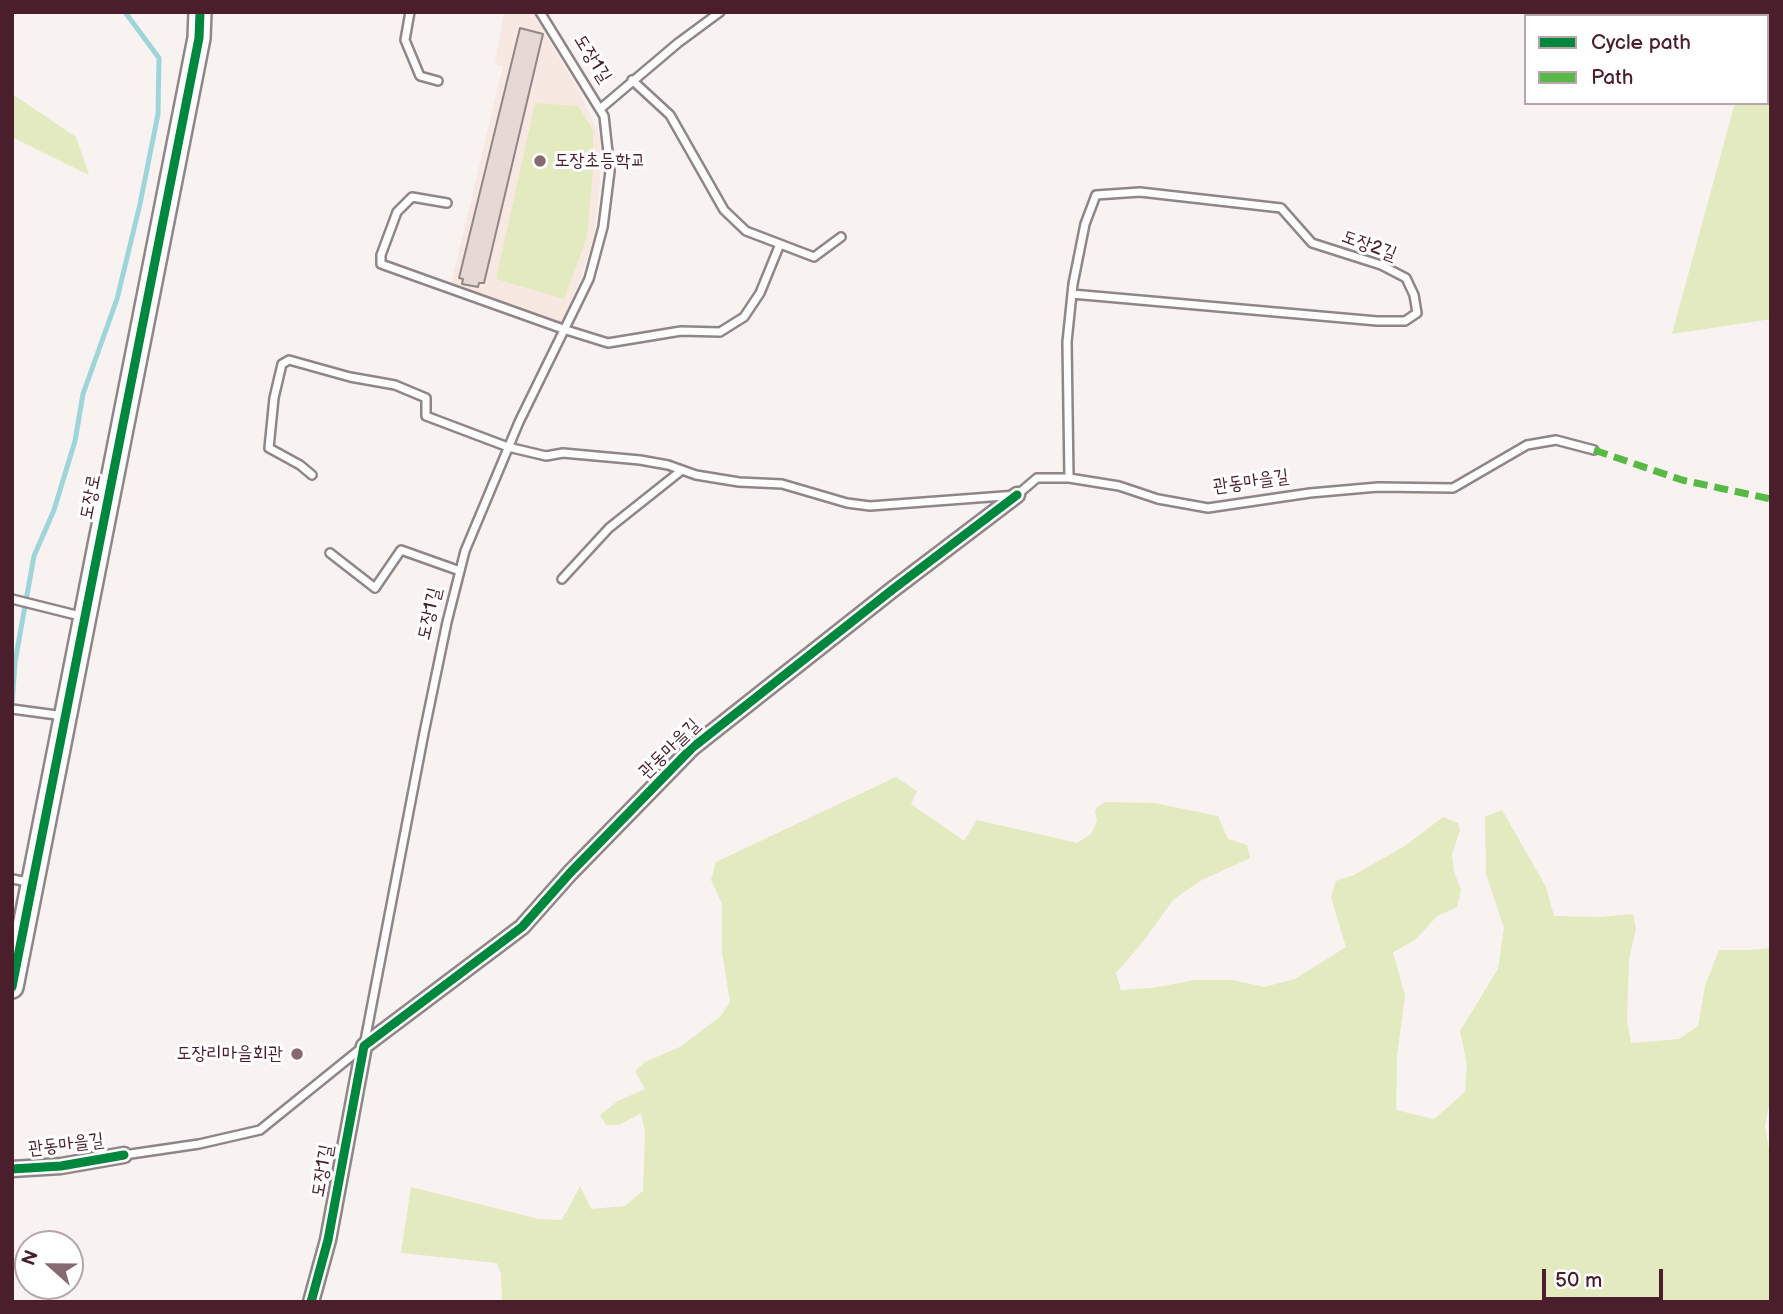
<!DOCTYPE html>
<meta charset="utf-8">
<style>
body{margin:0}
#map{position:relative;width:1783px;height:1314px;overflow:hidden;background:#f8f2f0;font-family:"Balsamiq Sans",sans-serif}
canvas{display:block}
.frame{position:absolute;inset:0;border:14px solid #4a1f2b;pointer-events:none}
.legend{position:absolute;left:1524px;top:14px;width:245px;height:91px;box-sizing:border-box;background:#fff;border:2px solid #b7a5aa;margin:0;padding:9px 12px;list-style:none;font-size:21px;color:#4a1f2b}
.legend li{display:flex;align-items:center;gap:14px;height:35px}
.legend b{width:35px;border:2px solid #b7a5aa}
.north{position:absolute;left:14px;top:1230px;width:70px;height:70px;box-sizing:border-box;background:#fff;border:2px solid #b7a5aa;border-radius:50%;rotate:291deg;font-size:19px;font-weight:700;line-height:28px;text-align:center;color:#4a1f2b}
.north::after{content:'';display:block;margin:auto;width:24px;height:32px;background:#876970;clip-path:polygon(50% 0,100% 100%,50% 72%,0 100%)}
.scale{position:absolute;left:1542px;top:1269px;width:121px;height:32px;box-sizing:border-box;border:4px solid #4a1f2b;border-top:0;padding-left:9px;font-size:21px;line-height:24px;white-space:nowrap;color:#4a1f2b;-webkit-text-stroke:5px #fff;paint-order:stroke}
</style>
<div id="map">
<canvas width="1783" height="1314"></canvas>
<div class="frame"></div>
<ul class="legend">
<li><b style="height:9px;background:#00873e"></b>Cycle path</li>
<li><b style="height:9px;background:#58b947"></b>Path</li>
</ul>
<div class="north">N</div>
<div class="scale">50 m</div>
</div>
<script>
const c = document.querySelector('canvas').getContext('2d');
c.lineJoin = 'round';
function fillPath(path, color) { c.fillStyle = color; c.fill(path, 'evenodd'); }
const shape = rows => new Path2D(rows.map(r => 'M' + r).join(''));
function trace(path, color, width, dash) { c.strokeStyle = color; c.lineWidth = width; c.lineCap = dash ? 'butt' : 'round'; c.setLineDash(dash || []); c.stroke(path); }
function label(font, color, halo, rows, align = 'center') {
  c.font = font + ' "Balsamiq Sans","Poor Story",sans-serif'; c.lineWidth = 6; c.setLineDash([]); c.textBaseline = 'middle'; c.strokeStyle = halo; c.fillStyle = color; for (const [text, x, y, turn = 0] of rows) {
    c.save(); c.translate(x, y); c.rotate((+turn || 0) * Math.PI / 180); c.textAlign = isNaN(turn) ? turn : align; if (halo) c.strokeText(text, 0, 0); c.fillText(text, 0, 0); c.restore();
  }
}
fillPath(shape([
 [504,12,532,12,582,96,600,137,600,185,594,235,583,272,563,320,557,322,451,284,503,66,495,64]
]), '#f8e8e2');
fillPath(shape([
 [1760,12,1771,12,1771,319,1672,334,1735,103,1767,103,1767,16,1759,16],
 [12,94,76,137,89,175,12,137],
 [535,103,578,106,593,130,593,171,587,237,564,299,496,279],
 [896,777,917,791,911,804,964,841,977,820,1077,843,1091,834,1097,821,1095,810,1104,802,1154,803,1218,816,1228,839,1247,845,1250,858,1200,881,1173,900,1142,943,1116,973,1121,990,1152,988,1195,980,1233,980,1264,987,1295,979,1346,947,1331,897,1336,881,1354,875,1405,846,1443,817,1458,823,1460,830,1452,854,1454,872,1461,890,1457,907,1437,916,1415,940,1393,952,1405,996,1397,1056,1396,1110,1434,1119,1465,1092,1467,1065,1460,1031,1498,969,1504,928,1486,874,1485,817,1502,810,1546,887,1554,916,1599,917,1633,914,1636,929,1629,959,1627,1021,1631,1043,1679,1039,1698,1026,1705,986,1719,950,1751,950,1771,948,1771,1093,1765,1126,1771,1161,1771,1302,502,1302,501,1274,497,1263,401,1253,411,1187,538,1219,562,1220,580,1186,591,1209,625,1206,643,1191,645,1132,641,1113,619,1125,606,1125,600,1115,618,1101,645,1089,635,1071,645,1062,680,1047,721,1016,730,1002,722,952,722,904,711,880,716,862]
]), '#e3eabf');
trace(shape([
 [12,705,15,662,34,556,54,510,75,441,83,394,117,299,140,204,158,114,159,58,125,12]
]), '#9ed5db', 5);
const building = shape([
 [520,28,543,34,484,283,479,283,478,287,462,284,463,279,459,278,520,28]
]);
fillPath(building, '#e6d9d4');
trace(building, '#918687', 2);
const lane = shape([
 [410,12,405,40,420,76,438,81],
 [632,80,670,115,724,210,746,231,814,257,841,237],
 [600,109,678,43,720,12],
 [447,203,412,197,397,212,381,255,381,264,563,329,608,343,681,331,720,332,744,317,760,293,780,244],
 [312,475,300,465,269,448,274,398,282,364,289,360,350,377,395,385,426,398,426,416,508,447,546,456,563,453,640,460,668,465,696,475,739,482,782,484,847,503,870,506,1017,495,1037,478,1069,478,1119,486,1158,499,1208,508,1310,493,1378,487,1453,488,1527,445,1556,440,1594,450],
 [1069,478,1067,342,1073,284,1085,224,1096,195,1140,192,1281,208,1312,243,1381,265,1406,278,1414,295,1417,313,1405,321,1377,321,1072,294],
 [330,553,375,588,401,550,460,571],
 [562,579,609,528,682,470],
 [12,599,84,617],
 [12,709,64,716],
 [12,879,29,882],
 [124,1155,199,1144,260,1130,364,1046,424,733,447,622,465,551,519,422,589,279,603,227,610,171,604,116,540,12]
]);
const street = shape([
 [12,1169,61,1166,124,1155],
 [311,1302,328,1240,364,1046,522,927,570,873,692,748,892,590,1017,495]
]);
const secondary = shape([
 [12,987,199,38,200,12]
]);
trace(lane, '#918687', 12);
trace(street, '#918687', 19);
trace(secondary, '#918687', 26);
trace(lane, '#fefdfd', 7);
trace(street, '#fefdfd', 14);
trace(secondary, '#fefdfd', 21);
trace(shape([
 [1594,450,1682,480,1771,499]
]), '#58b947', 7, [14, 7]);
trace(shape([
 [12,987,199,38,200,12],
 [12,1169,61,1166,124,1155],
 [311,1302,328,1240,364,1046,522,927,570,873,692,748,892,590,1017,495]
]), '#00873e', 9);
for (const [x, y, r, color] of [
 [540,161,7,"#876970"],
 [297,1054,7,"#876970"]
]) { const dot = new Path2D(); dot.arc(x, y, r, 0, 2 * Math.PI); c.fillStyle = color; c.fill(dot); trace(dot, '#fff', 2.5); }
label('19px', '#4a1f2b', '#fff', [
 ["도장1길",592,59,58],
 ["도장2길",1369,246,20],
 ["관동마을길",1251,482,-8],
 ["도장로",91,497,-79],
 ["도장1길",430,614,-77],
 ["관동마을길",670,749,-44],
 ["관동마을길",66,1145,-7],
 ["도장1길",323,1171,-80]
]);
label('19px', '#4a1f2b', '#fff', [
 ["도장초등학교",554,161],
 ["도장리마을회관",283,1054,"right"]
], 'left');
</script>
